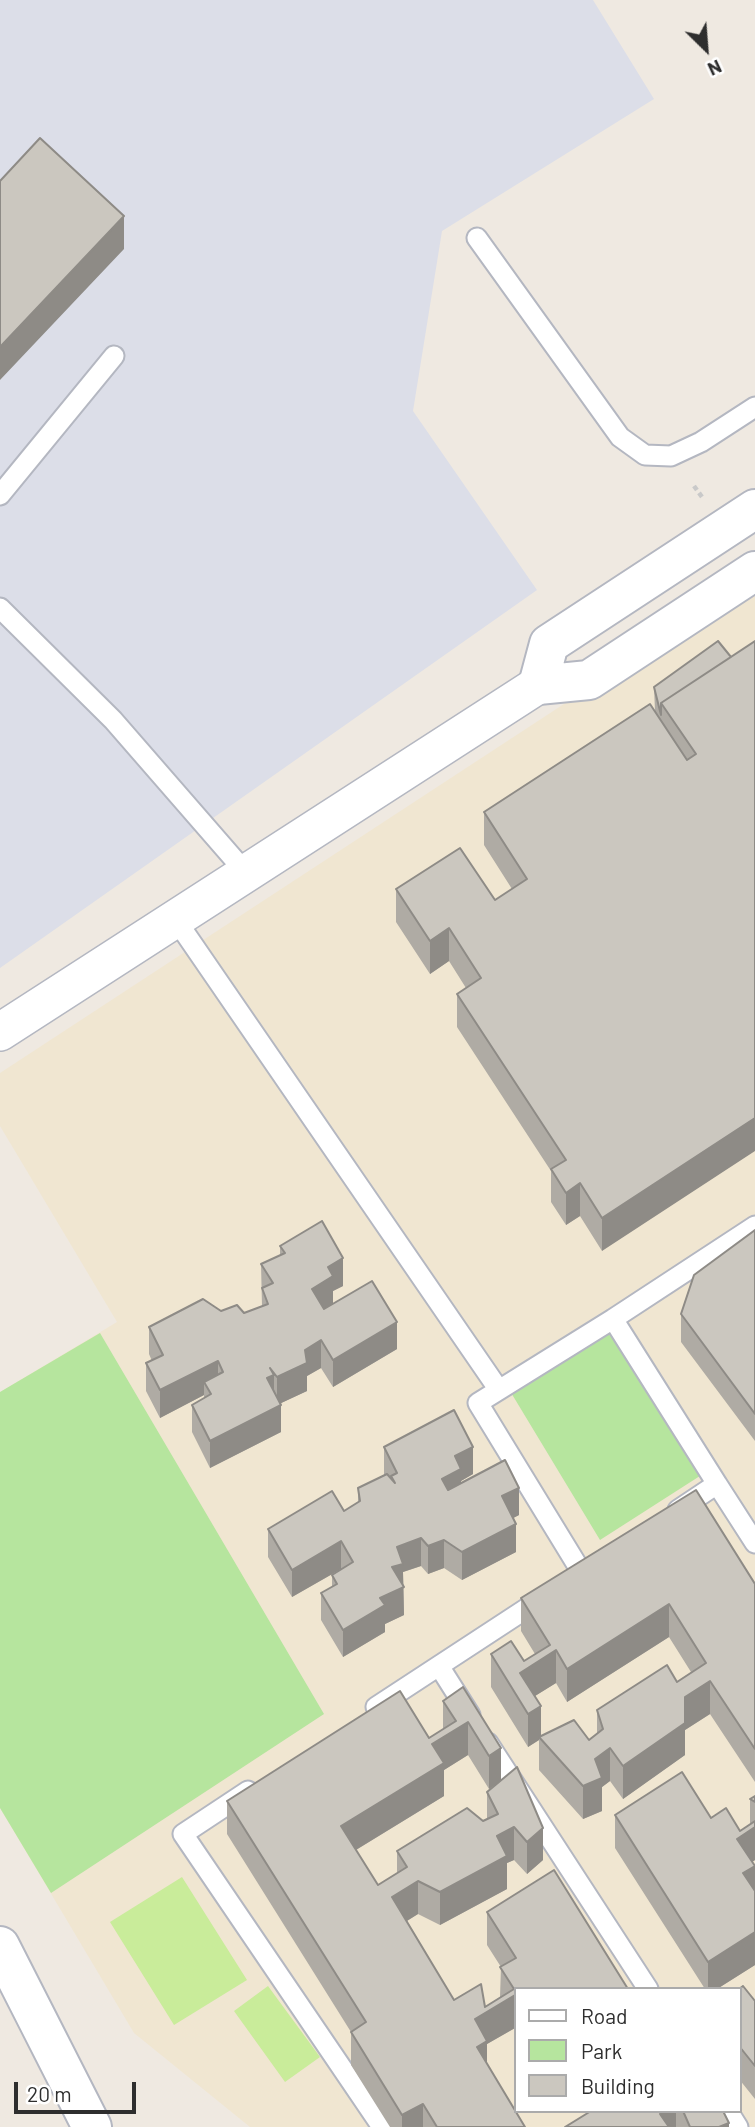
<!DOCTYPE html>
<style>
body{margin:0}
#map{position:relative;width:755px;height:2127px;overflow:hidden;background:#efe9e1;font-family:Barlow,sans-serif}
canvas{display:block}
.legend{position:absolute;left:514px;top:1987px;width:228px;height:126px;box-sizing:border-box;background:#fff;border:2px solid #ababab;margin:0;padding:9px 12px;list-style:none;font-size:21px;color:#2e2e2e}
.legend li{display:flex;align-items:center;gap:14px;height:35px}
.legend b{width:35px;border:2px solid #ababab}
.north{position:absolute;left:671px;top:14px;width:70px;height:70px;-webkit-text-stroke:5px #fff;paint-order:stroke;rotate:155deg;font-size:19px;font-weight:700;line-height:28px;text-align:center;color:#2e2e2e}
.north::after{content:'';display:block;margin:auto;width:24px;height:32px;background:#2e2e2e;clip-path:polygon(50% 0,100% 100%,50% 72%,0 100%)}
.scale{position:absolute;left:14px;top:2082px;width:122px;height:32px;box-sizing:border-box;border:4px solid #2e2e2e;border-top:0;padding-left:9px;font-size:21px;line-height:24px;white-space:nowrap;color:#2e2e2e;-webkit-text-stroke:5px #fff;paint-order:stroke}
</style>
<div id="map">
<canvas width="755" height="2127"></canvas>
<ul class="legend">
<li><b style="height:9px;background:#fff"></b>Road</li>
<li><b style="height:19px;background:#b6e59e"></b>Park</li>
<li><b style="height:19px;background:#cbc7bf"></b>Building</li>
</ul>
<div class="north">N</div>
<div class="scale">20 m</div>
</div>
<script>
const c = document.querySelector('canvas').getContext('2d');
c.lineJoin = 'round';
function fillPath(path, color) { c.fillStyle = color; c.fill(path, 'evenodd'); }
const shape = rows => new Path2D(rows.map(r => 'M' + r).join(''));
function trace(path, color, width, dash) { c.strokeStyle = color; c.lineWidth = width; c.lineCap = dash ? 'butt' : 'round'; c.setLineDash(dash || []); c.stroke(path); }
fillPath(shape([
 [755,579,755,2127,250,2127,134,2033,0,1808,0,1392,117,1322,0,1126,0,1073],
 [515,1989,739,1989,739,2111,515,2111]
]), '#f0e6d1');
fillPath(shape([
 [0,0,593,0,654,99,442,231,413,411,537,590,0,968]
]), '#dcdee8');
fillPath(shape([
 [611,1326,703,1474,600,1540,510,1391],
 [100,1333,324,1714,51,1893,0,1808,0,1392]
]), '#b6e59e');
fillPath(shape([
 [182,1877,247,1980,174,2025,110,1922],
 [268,1986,320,2057,285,2082,234,2011]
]), '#c9ec9a');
const lane = shape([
 [477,238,620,437,645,455,671,456,701,442,755,407],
 [0,495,114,356],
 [0,608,113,720,247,874],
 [176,920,499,1390],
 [717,1484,755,1543],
 [678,1510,717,1484,613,1319,755,1226],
 [582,1573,478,1403,613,1319],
 [439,1666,470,1715],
 [376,1707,541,1599],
 [488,1743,648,1989],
 [248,1791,183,1834,382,2127],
 [728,2111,738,2127]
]);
const street = shape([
 [0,1032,538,685]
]);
const secondary = shape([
 [755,509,549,644,538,685,589,680,755,571],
 [0,1946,92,2127]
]);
trace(lane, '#b4b7c1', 23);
trace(street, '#b4b7c1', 40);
trace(secondary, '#b4b7c1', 42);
trace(shape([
 [694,486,702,497]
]), '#c9c9c9', 4.5, [5, 3.5]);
trace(lane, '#fff', 19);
trace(street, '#fff', 37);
trace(secondary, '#fff', 38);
fillPath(shape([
 [718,641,602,1251,580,1216,566,1225,551,1202,551,1171,457,1027,457,994,466,988,449,961,430,974,396,922,396,889,495,900,512,889,484,845,484,812,655,711,654,687],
 [755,1230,755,1441,681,1342,681,1314],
 [280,1246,343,1286,333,1291,333,1304,397,1349,333,1387,321,1368,307,1376,307,1391,281,1403,281,1432,210,1468,192,1432,192,1405,204,1398,204,1395,160,1418,146,1391,146,1363,152,1361,149,1354,149,1327,221,1311,244,1313,262,1306,261,1264,280,1255],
 [384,1447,473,1474,461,1481,461,1483,519,1515,513,1518,516,1552,462,1580,444,1568,428,1574,421,1566,403,1572,404,1615,385,1624,385,1632,343,1657,321,1620,321,1593,332,1587,332,1575,341,1569,292,1597,268,1557,268,1529,344,1511,358,1502,358,1488,384,1475],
 [755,1584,755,1782,710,1714,685,1730,685,1755,623,1799,610,1781,602,1787,602,1811,583,1819,539,1770,539,1740,528,1747,491,1687,491,1654,524,1661,535,1654,521,1631,521,1598],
 [669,1637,691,1672,677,1682,597,1710,597,1733,589,1740,541,1736,535,1696,556,1683,567,1702],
 [463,1687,501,1780,543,1860,527,1874,514,1860,507,1863,507,1889,440,1925,418,1914,407,1921,454,2000,485,2007,500,1997,501,1967,487,1945,487,1912,554,1870,515,1989,515,2028,487,2044,487,2065,525,2127,390,2127,351,2065,351,2032,227,1834,227,1801,429,1738,443,1729,443,1701],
 [468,1755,489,1789,497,1783,487,1792,487,1819,397,1851,397,1873,378,1885,356,1850,444,1796,444,1770],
 [755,1796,755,1860,752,1862,755,1965,717,1989,705,1989,615,1848,615,1815,711,1818,740,1831,750,1824,750,1799],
 [739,1989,755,2001,755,2099,739,2079],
 [591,2111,723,2111,729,2127,565,2127]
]), '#afaba4');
fillPath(shape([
 [124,216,124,249,0,380,0,347],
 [449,928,449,961,430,974,430,941],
 [755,1118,755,1151,602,1251,602,1218],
 [580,1183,580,1216,566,1225,566,1193],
 [343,1258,343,1286,333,1291,333,1304,312,1317,312,1289,328,1267],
 [397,1322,397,1349,333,1387,333,1360],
 [321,1340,321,1368,307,1376,307,1391,277,1405,277,1377,305,1350],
 [218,1361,218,1388,204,1382,204,1395,160,1418,160,1390],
 [274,1375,274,1402,267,1378],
 [281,1405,281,1432,210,1468,210,1441],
 [473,1447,473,1474,461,1481,461,1497,442,1506,442,1479,455,1456],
 [519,1488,519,1515,502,1524,502,1496],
 [516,1524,516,1552,462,1580,462,1552],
 [421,1538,421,1566,403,1572,404,1615,385,1624,385,1632,343,1657,343,1630,380,1598,392,1567,397,1547],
 [444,1540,444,1568,428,1574,428,1546],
 [341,1541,341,1569,292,1597,292,1570],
 [669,1604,669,1637,567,1702,567,1669],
 [556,1650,556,1683,522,1704,520,1673],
 [710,1681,710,1714,685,1730,685,1755,623,1799,623,1766,685,1697],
 [541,1706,541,1739,539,1737,539,1740,528,1747,528,1714],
 [468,1722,468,1755,444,1770,444,1796,341,1859,341,1826,432,1744],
 [501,1748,501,1781,489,1789,489,1756],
 [610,1748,610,1781,602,1787,602,1811,583,1819,583,1786,595,1759],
 [514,1827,514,1860,507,1863,507,1889,440,1925,440,1892,497,1836],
 [755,1827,755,1860,737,1872,737,1839],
 [543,1828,543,1860,527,1874,527,1842],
 [755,1866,755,1899,743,1873],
 [418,1881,418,1914,392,1930,392,1897],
 [755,1932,755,1965,717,1989,708,1989,708,1962],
 [515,1995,515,2028,487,2044,487,2074,477,2080,475,2019],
 [423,2104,423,2127,402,2127,402,2115],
 [662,2111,676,2111,676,2127,660,2127,660,2114],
 [729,2123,729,2127,719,2127]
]), '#8e8b86');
const building = shape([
 [40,138,124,216,0,347,0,181,40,138],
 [718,641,731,657,661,703,661,715,654,687,718,641],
 [755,641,755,1118,602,1218,580,1183,566,1193,551,1169,566,1160,457,994,481,978,449,928,430,941,396,889,460,848,495,900,527,879,484,812,650,704,687,760,696,754,661,703,755,641],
 [322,1221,343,1258,328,1267,333,1276,312,1289,324,1309,372,1281,397,1322,333,1360,321,1340,305,1350,307,1363,277,1377,270,1368,274,1375,267,1378,281,1405,210,1441,192,1405,211,1394,204,1382,223,1372,218,1361,160,1390,146,1363,163,1355,149,1327,203,1299,221,1311,237,1305,244,1313,268,1304,262,1288,273,1283,261,1264,285,1253,280,1246,322,1221],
 [755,1230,755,1414,681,1314,694,1275,755,1230],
 [454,1410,473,1447,455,1456,461,1469,442,1479,448,1490,505,1460,519,1488,502,1496,516,1524,462,1552,444,1540,428,1546,421,1538,397,1547,403,1564,392,1567,404,1587,380,1598,385,1605,343,1630,321,1593,337,1584,332,1575,353,1562,341,1541,292,1570,268,1529,332,1491,344,1511,360,1501,358,1488,387,1474,395,1483,391,1476,397,1473,384,1447,454,1410],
 [696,1490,755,1584,755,1749,710,1681,685,1697,685,1723,623,1766,610,1748,595,1759,602,1778,583,1786,539,1737,574,1720,589,1740,603,1729,597,1710,667,1665,677,1682,706,1663,669,1604,567,1669,556,1650,520,1673,541,1706,528,1714,491,1654,511,1641,524,1661,550,1645,521,1598,696,1490],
 [463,1687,501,1748,489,1756,468,1722,432,1744,444,1763,341,1826,378,1885,407,1867,397,1851,467,1808,483,1821,498,1814,487,1792,517,1767,543,1828,527,1842,514,1827,497,1836,507,1856,440,1892,418,1881,392,1897,454,2000,481,1984,485,2007,514,1989,500,1967,516,1958,487,1912,554,1870,628,1989,515,1989,515,1995,475,2019,487,2041,477,2047,525,2127,437,2127,423,2104,402,2115,351,2032,366,2022,227,1801,400,1691,429,1738,456,1721,443,1701,463,1687],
 [682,1772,711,1818,726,1808,740,1831,755,1821,755,1827,737,1839,755,1866,743,1873,755,1891,755,1932,708,1962,615,1815,682,1772],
 [755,1796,755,1802,750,1799,755,1796],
 [743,1986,755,2001,755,2066,739,2046,739,1989,743,1986],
 [591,2111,662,2111,660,2114,669,2127,565,2127,591,2111],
 [683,2111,723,2111,729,2123,719,2127,690,2127,683,2111]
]);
fillPath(building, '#cbc7bf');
trace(building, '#8e8b86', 2);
</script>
